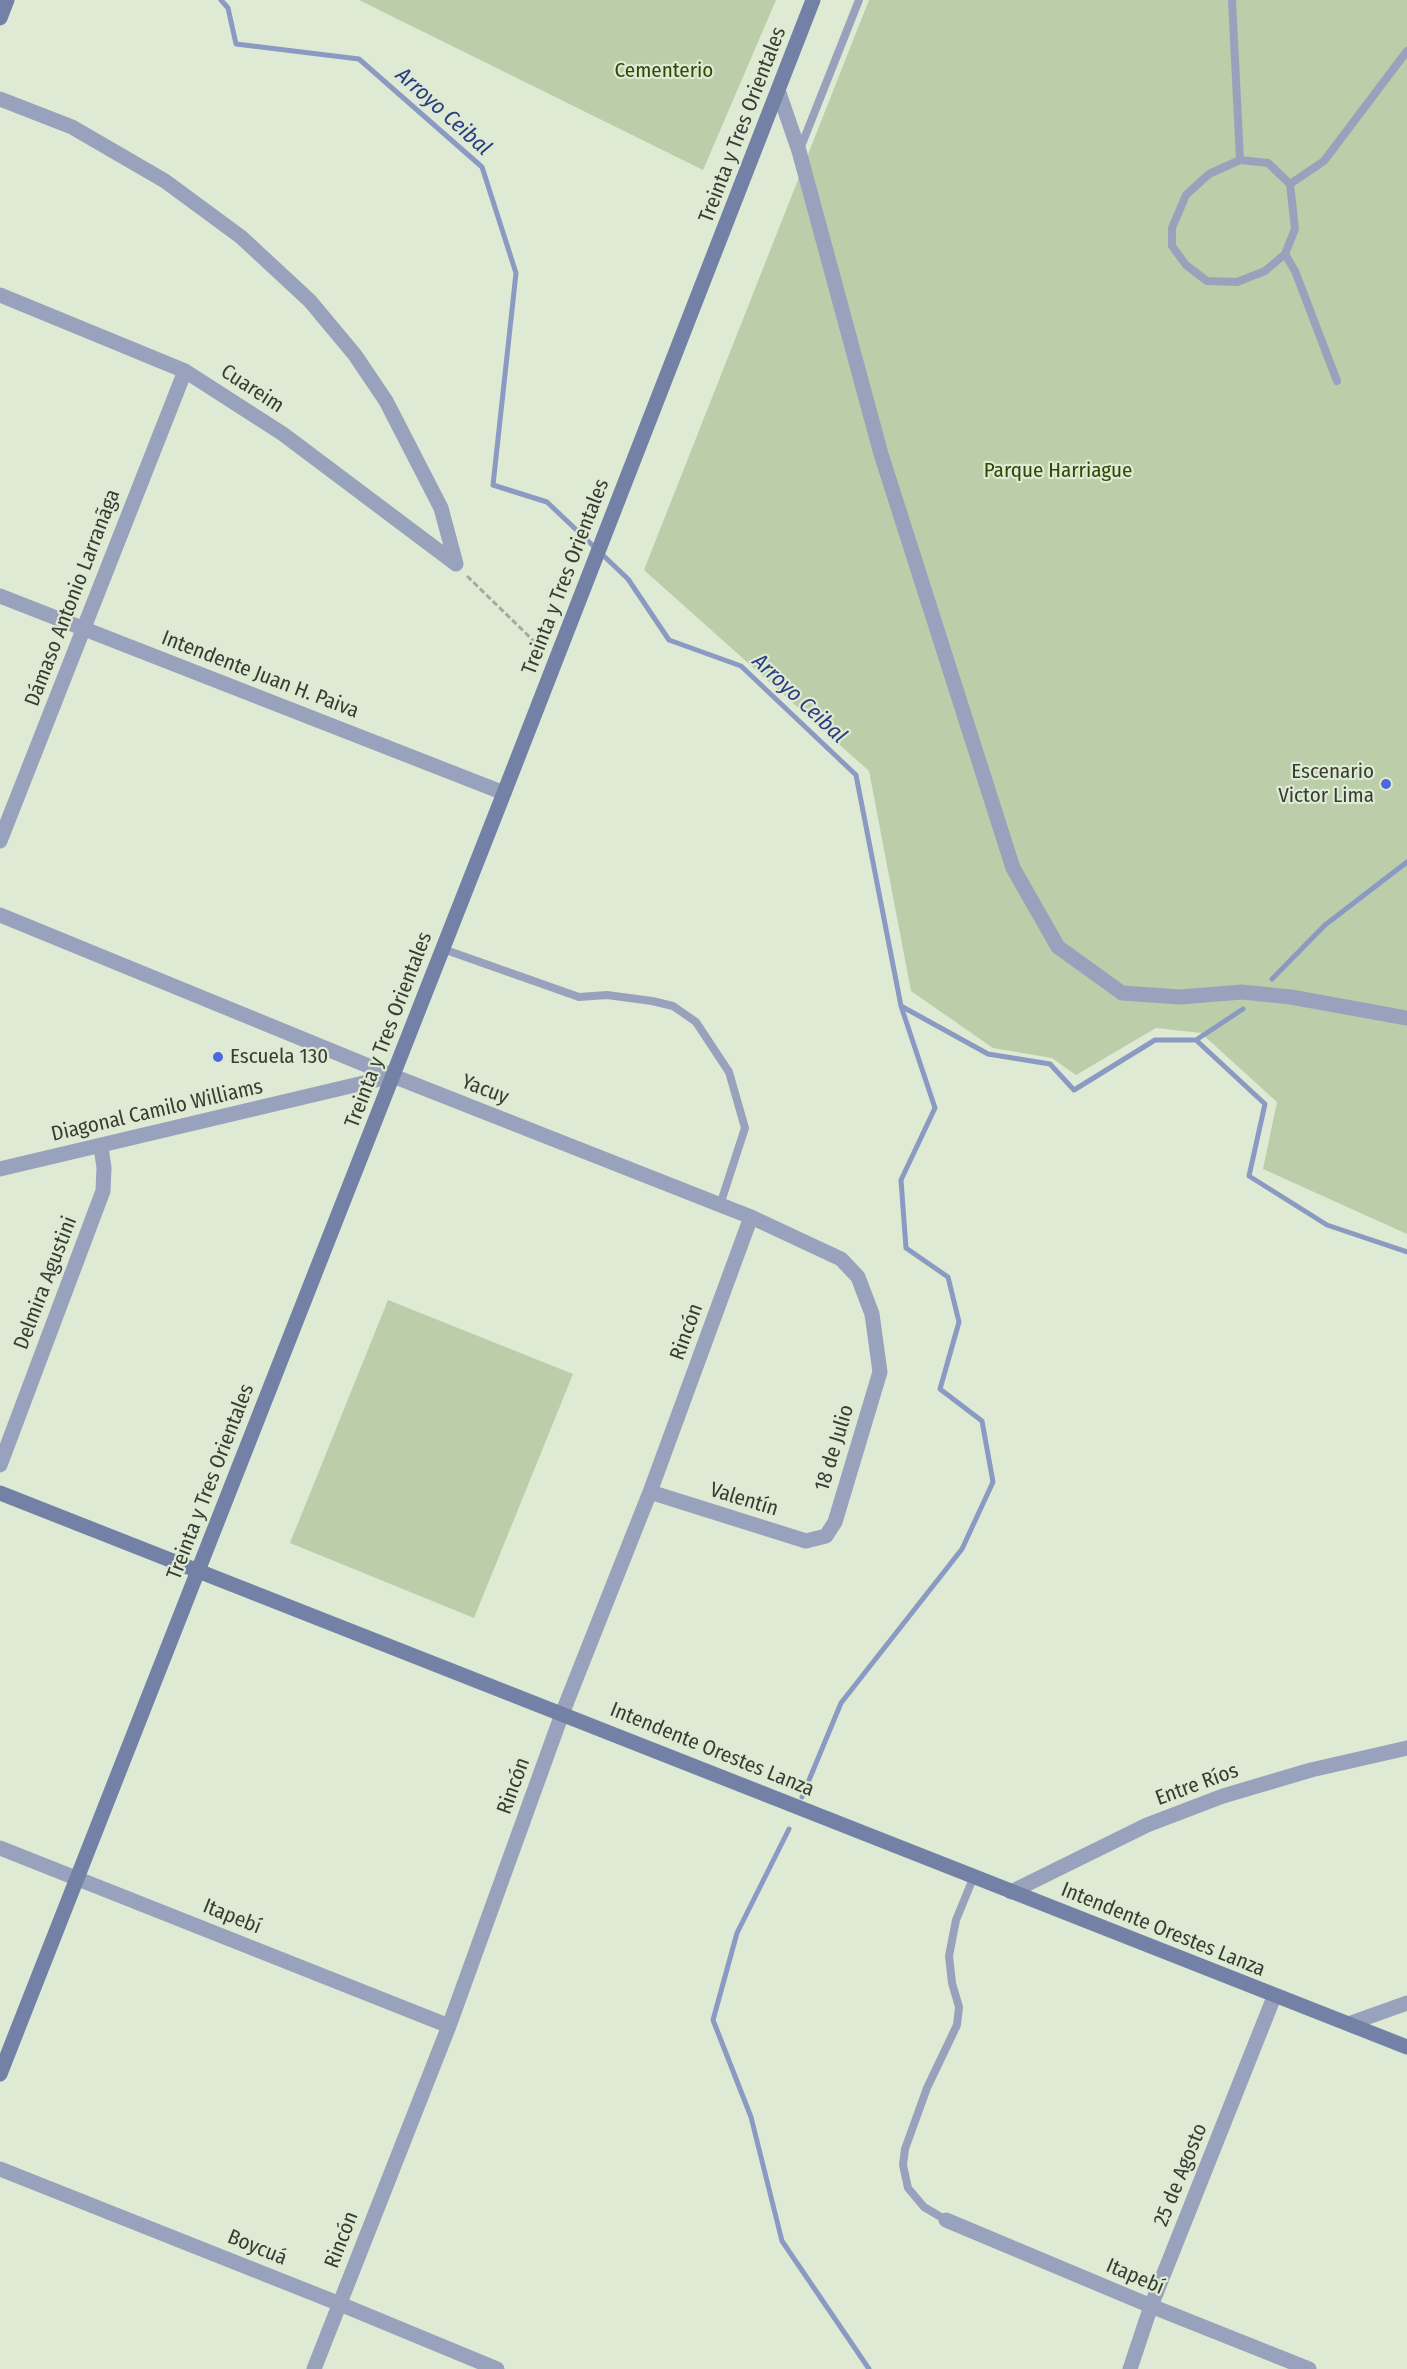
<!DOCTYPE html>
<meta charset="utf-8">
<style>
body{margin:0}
canvas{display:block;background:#deead3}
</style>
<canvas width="1407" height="2369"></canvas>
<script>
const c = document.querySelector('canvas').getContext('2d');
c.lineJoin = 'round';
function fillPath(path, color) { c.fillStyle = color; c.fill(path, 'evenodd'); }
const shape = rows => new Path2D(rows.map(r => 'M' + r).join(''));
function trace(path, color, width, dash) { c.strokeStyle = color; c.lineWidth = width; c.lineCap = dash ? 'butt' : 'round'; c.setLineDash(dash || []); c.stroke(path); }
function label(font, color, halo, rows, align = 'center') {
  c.font = font + ' "Fira Sans Condensed",sans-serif'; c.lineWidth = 4.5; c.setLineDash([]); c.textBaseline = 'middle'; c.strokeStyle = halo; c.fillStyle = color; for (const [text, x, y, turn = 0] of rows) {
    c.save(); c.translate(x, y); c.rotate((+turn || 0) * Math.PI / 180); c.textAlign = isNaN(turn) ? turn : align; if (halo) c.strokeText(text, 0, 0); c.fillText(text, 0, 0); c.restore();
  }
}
fillPath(shape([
 [359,0,776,0,703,170],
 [869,0,1407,0,1407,1234,1263,1169,1277,1102,1201,1033,1156,1028,1076,1075,1052,1058,993,1048,911,991,869,771,644,570],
 [388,1300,573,1374,474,1618,290,1543]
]), '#bbcda9');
trace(shape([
 [221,0,228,8,236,44,359,59,482,167,516,273,493,485,547,502,628,579,669,640,741,666,856,775,901,1006,988,1054,1050,1064,1074,1090,1155,1040,1196,1040,1265,1104,1249,1176,1327,1225,1407,1252],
 [1272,979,1325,925,1407,862],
 [1196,1040,1243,1009],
 [802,1797,841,1703,962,1549,993,1482,982,1421,940,1389,959,1322,948,1277,906,1248,901,1180,935,1108,901,1006],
 [789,1829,737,1933,713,2020,751,2117,782,2241,869,2369]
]), '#8b9ac2', 5);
trace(shape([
 [467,576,542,649]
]), '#a2ac9a', 3, [6, 3]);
trace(shape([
 [1232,0,1240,160],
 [800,149,859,0],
 [1240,160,1268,163,1290,184,1295,229,1285,254,1265,271,1237,282,1207,281,1186,265,1172,246,1172,228,1186,195,1209,174,1240,160],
 [1290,184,1324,161,1407,51],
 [1285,254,1295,271,1337,381],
 [443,949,579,997,607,995,652,1001,673,1006,696,1022,729,1072,745,1128,720,1205],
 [946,2220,924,2207,908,2188,903,2165,905,2149,927,2088,957,2025,959,2007,952,1983,949,1956,956,1920,974,1876]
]), '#99a2bc', 8);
trace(shape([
 [779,93,799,151,881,454,1013,868,1058,947,1122,993,1180,997,1242,992,1291,997,1407,1018],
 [0,99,72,127,165,181,241,237,310,301,355,355,386,401,441,508,456,564],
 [0,295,185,371,283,434,456,564],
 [0,596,504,793],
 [0,841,185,371],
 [0,915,393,1076,751,1217,841,1259,858,1277,872,1314,880,1372,835,1522,826,1536,806,1541,650,1492],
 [0,1169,393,1076],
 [0,1465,103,1191,104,1168,101,1147],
 [0,1848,449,2026],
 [1011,1892,1147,1825,1223,1796,1311,1770,1407,1748],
 [1351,2023,1407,2003],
 [0,2169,340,2304,497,2369],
 [946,2220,1151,2306,1309,2369],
 [314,2369,449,2026,562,1714,650,1492,751,1217],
 [1130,2369,1151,2306,1274,1997]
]), '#99a2bc', 15);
trace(shape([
 [0,18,7,0],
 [0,1493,1407,2047],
 [0,2074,504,793,813,0]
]), '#7481a7', 15);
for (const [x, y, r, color] of [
 [1386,784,6,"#4d68dc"],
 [218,1057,6,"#4d68dc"]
]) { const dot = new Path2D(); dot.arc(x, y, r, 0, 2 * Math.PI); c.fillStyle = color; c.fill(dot); trace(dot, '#deead3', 2); }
label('21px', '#2f4803', '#deead3', [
 ["Cementerio",664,71],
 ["Parque Harriague",1058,471]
]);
label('21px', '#383d34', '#deead3', [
 ["Treinta y Tres Orientales",743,125,-69],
 ["Cuareim",252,389,33],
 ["Treinta y Tres Orientales",566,577,-69],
 ["Dámaso Antonio Larranãga",73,598,-69],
 ["Intendente Juan H. Paiva",260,675,21],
 ["Treinta y Tres Orientales",389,1030,-69],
 ["Yacuy",485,1090,21],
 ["Diagonal Camilo Williams",157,1111,-13],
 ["Delmira Agustini",46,1283,-69],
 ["Rincón",687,1332,-70],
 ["18 de Julio",835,1448,-73],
 ["Treinta y Tres Orientales",211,1482,-69],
 ["Valentín",744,1500,17],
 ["Intendente Orestes Lanza",712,1750,22],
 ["Entre Ríos",1197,1785,-20],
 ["Rincón",514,1786,-70],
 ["Itapebí",232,1917,22],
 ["Intendente Orestes Lanza",1163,1930,22],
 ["25 de Agosto",1181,2175,-68],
 ["Rincón",342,2240,-69],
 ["Boycuá",257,2248,22],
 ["Itapebí",1135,2277,23]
]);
label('21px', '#383d34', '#deead3', [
 ["Escenario",1374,772],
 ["Victor Lima",1374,796],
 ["Escuela 130",230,1057,"left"]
], 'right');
label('italic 22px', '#2b3c81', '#deead3', [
 ["Arroyo Ceibal",443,112,42],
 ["Arroyo Ceibal",799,699,43]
]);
</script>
